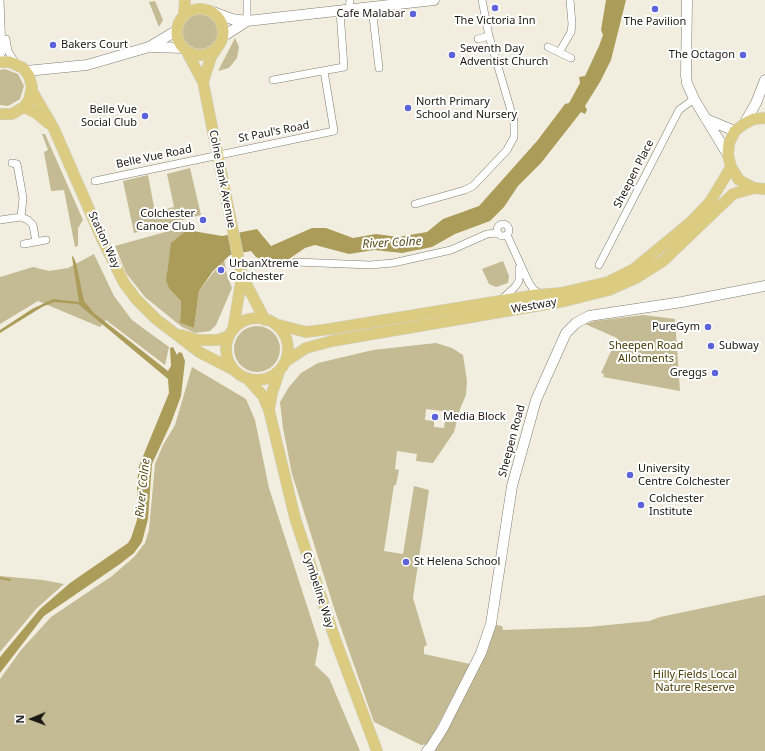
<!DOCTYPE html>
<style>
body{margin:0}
#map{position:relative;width:765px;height:751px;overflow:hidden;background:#f1eee0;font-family:"Noto Sans",sans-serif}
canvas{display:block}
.north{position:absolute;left:12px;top:699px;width:40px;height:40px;-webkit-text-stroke:3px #fff;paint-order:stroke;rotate:269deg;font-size:11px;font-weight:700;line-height:16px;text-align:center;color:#191813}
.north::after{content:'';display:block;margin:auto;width:14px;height:18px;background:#191813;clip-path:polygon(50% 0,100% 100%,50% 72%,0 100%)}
</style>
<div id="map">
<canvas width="765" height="751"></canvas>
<div class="north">N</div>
</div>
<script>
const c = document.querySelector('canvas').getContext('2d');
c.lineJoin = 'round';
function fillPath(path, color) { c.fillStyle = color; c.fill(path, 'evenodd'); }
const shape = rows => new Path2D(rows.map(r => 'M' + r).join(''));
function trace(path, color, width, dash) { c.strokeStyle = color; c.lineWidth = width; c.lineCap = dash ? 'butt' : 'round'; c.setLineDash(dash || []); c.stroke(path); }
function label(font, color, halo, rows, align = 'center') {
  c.font = font + ' "Noto Sans",sans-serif'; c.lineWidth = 4; c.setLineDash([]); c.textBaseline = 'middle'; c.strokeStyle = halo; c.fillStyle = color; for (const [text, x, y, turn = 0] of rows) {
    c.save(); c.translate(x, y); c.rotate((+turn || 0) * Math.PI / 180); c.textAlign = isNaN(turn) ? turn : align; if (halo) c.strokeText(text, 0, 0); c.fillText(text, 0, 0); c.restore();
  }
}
fillPath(shape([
 [155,1,163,20,159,27,149,2],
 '182 31a18 18 0 1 1 36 0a18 18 0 1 1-36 0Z',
 [235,38,239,47,237,58,229,68,218,71],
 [5,69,18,74,24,86,20,99,8,106,0,105,0,70],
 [42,134,45,134,83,220,78,228,78,246,75,247,64,190,51,191,44,152,48,150],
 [190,168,201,215,134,233,123,181,148,175,155,212,174,207,167,174],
 [194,224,185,229,184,232,172,243,167,272,168,285,181,301,180,323,194,328,199,291,224,259,227,275,232,288,216,325,210,331,195,333,182,327,145,297,126,273,115,246],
 [94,254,114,296,132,320,169,347,165,365,106,320,100,327,38,301,0,324,0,277,33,267,49,271,68,268],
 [503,261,509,276,508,283,496,287,489,284,482,269],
 [643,315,675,319,680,391,603,377,604,374,601,373,617,338,585,324,595,321],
 '234 349a23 23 0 1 1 46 0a23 23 0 1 1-46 0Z',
 [436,343,452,348,463,355,467,381,466,395,460,409,454,432,433,463,416,461,417,454,397,451,395,469,399,470,396,485,394,485,384,551,403,554,414,486,429,490,413,598,427,645,424,647,424,654,470,664,428,744,421,745,374,722,335,611,292,474,283,428,280,402,289,387,301,373,318,363,373,350],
 [426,409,442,411,442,414,446,415,444,428,434,427,434,421,425,420],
 [192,367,246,399,255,420,269,488,319,643,315,665,329,678,360,751,0,751,0,679,21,650,51,617,112,576,134,557,145,543,149,530,155,464,163,445,175,425],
 [0,576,43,580,64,584,36,609,0,652],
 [765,595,765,751,433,751,460,703,496,625,502,626,503,630,588,627,649,621,660,617]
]), '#c4ba93');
fillPath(shape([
 [606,0,626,0,611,60,600,82,585,106,587,110,585,114,581,112,541,163,518,186,504,207,490,221,455,234,432,247,402,253,374,250,349,254,315,245,305,248,286,261,272,264,256,257,251,251,230,255,213,271,199,291,194,328,180,323,181,301,169,288,166,280,171,243,184,232,193,231,222,236,257,229,271,246,312,228,326,228,353,238,376,234,398,237,427,232,443,219,479,206,537,141,565,104,569,103,580,83,579,77,585,76,599,46,603,35,601,30],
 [73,256,76,263,84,301,94,313,168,371,171,366,170,348,173,347,177,355,179,352,182,353,185,361,181,396,171,423,152,464,148,519,142,542,134,553,120,564,44,616,0,673,0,657,40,609,70,583,128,543,131,538,137,520,137,483,139,466,169,393,168,379,78,304,54,302,42,307,0,333,0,330,32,309,53,299,79,302,72,257]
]), '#ac9c5a');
trace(shape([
 [0,578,10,580]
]), '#ac9c5a', 2);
const street = shape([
 [372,8,379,68],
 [349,11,350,0],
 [247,21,247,0],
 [6,39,8,51,16,64],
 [478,39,489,36],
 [548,47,571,58],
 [560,51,571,32,572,24,570,0],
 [0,59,2,51,0,0],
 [273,80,344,67,340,12],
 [12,163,17,164,23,198,21,217],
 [95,181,334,131,324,71],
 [415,204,465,190,473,186,507,150,514,137,514,121,489,36,482,0],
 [0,220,21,217,28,220,33,225,36,242],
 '497 230a6 6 0 1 1 12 0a6 6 0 1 1-12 0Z',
 [507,235,529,283,534,290,541,294],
 [24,244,46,240],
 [296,262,370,265,393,263,451,250,487,234,498,233],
 [599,265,679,110,694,99],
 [502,299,515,287,519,281,519,268]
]);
const secondary = shape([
 [687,0,686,76,687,83,694,99,728,155],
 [213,12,232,19,247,21,434,0],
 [222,37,247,21],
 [153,47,183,48],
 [26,71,87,65,149,47,176,31],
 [706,119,735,131],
 [744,124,756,103,765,80],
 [427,751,431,747,443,728,481,653,491,624,512,486,536,400,566,333,576,323,589,316,682,302,765,286]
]);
const primary = shape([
 '177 32a23 23 0 1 1 46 0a23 23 0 1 1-46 0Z',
 [184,14,185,0],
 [187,52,203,82,242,276,265,320],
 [0,62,10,62,23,68,29,76,32,87,29,100,24,107,12,114,0,114],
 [203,82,211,57,217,48],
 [32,91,54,129,102,239,124,283,136,299,156,319,199,352,234,370],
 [24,107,36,113,48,123],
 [765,118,754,119,744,124,735,131,729,143,728,155,731,167,739,180,754,188,765,189],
 '226 349a31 31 0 1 1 62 0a31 31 0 1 1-62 0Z',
 [275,324,306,332,330,329,536,295,561,293,608,282,634,269,691,222,710,202,731,167],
 [233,330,242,276],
 [181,335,198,340,218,340,229,336],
 [285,362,306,348,332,341,565,301,609,290,636,278,663,261,733,194,754,188],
 [247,378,263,396,269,410,295,518,334,636,377,751],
 [269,410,272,393,279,372]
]);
trace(street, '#807d70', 8);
trace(secondary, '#807d70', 11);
trace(primary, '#d1d1d0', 12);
trace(street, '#fff', 7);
trace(secondary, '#fff', 10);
trace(primary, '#dccc82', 11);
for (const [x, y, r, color] of [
 [495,8,4,"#5b62da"],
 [655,9,4,"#5b62da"],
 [413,14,4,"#5b62da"],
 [53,45,4,"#5b62da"],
 [452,55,4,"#5b62da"],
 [743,55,4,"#5b62da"],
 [408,108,4,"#5b62da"],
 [145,116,4,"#5b62da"],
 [203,220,4,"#5b62da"],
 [221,270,4,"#5b62da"],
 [708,327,4,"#5b62da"],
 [711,346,4,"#5b62da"],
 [715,373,4,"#5b62da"],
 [435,417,4,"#5b62da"],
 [630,475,4,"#5b62da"],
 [641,505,4,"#5b62da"],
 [406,562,4,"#5b62da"]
]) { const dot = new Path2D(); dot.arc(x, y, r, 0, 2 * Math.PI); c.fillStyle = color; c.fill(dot); trace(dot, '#fff', 1.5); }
label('11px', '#191813', '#fff', [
 ["Cafe Malabar",405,14,"right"],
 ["The Victoria Inn",495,21,"center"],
 ["The Pavilion",655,22,"center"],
 ["Bakers Court",61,45],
 ["Seventh Day",460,49],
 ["Adventist Church",460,62],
 ["The Octagon",735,55,"right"],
 ["North Primary",416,102],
 ["School and Nursery",416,115],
 ["Belle Vue",137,110,"right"],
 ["Social Club",137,123,"right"],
 ["Colchester",195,214,"right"],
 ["Canoe Club",195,227,"right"],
 ["UrbanXtreme",229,264],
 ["Colchester",229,277],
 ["PureGym",700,327,"right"],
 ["Subway",719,346],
 ["Greggs",707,373,"right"],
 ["Media Block",443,417],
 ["University",638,469],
 ["Centre Colchester",638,482],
 ["Colchester",649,499],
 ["Institute",649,512],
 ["St Helena School",414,562]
], 'left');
label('11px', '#191813', '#fff', [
 ["St Paul's Road",274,132,-11],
 ["Belle Vue Road",154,157,-12],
 ["Sheepen Place",634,174,-63],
 ["Colne Bank Avenue",222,179,79],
 ["Station Way",104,240,65],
 ["Westway",534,306,-10],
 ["Sheepen Road",512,441,-75],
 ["Cymbeline Way",318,590,72]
]);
label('11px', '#473b03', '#fff', [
 ["Sheepen Road",646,346],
 ["Allotments",646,359],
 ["Hilly Fields Local",695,675],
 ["Nature Reserve",695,688]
]);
label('italic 12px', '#5d511e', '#fff', [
 ["River Colne",392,243,-3],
 ["River Colne",143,488,-84]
]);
</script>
